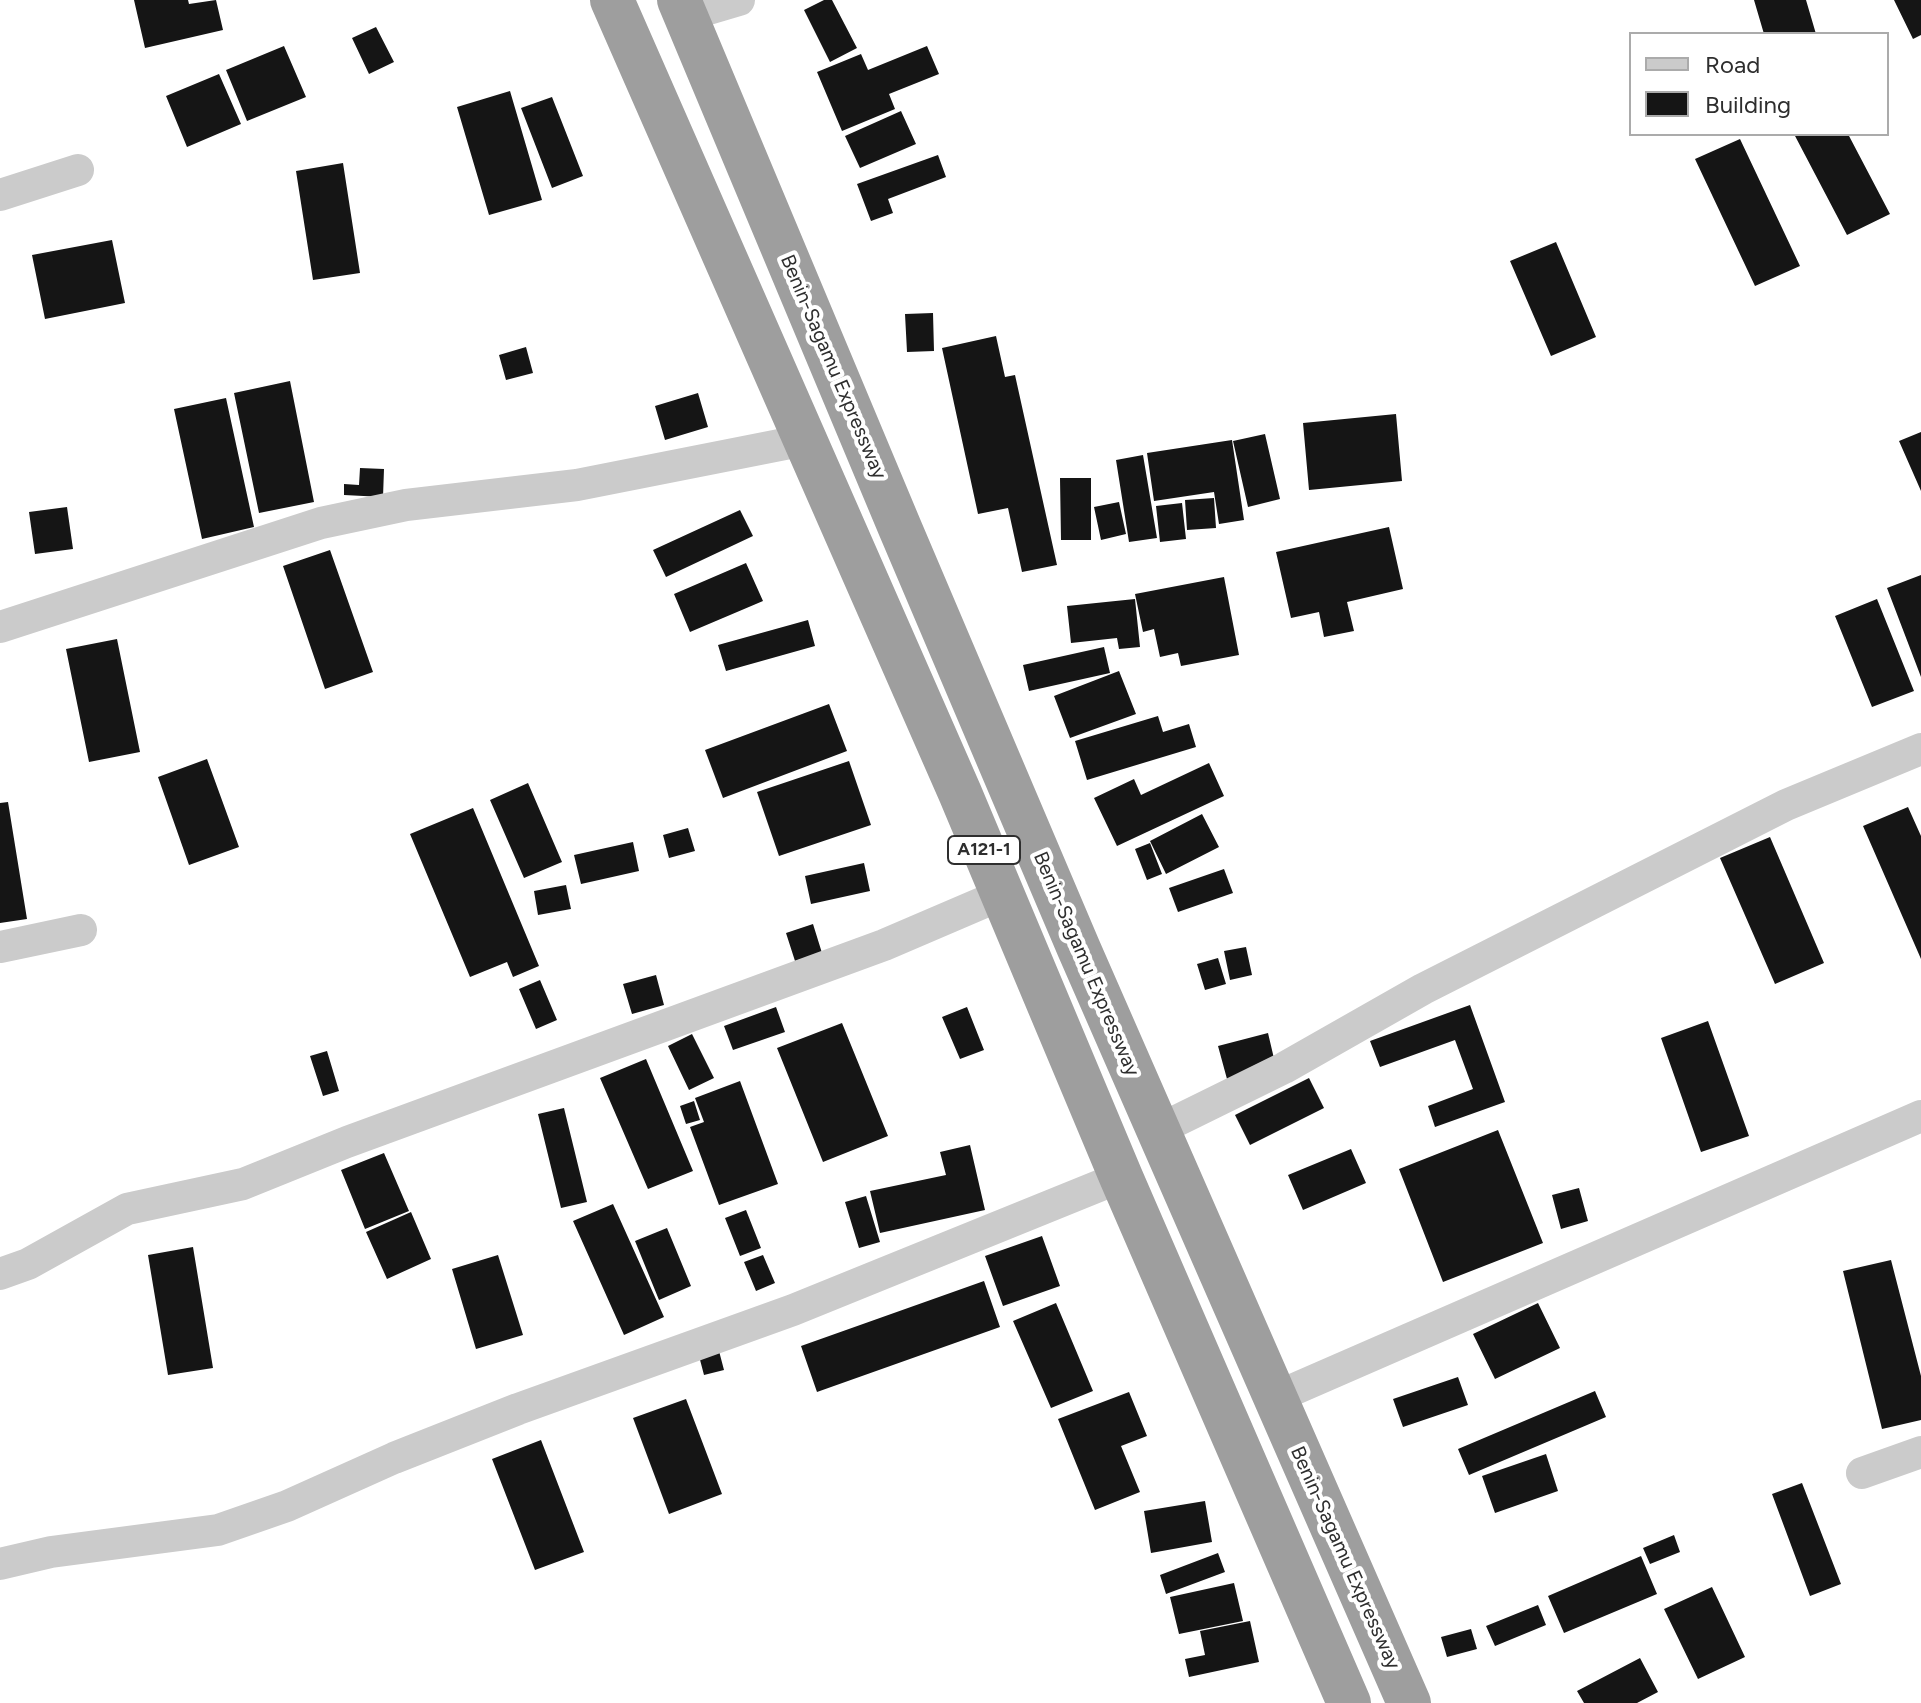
<!DOCTYPE html>
<style>
body{margin:0}
#map{position:relative;width:1921px;height:1703px;overflow:hidden;background:#fff;font-family:Figtree,sans-serif}
canvas{display:block}
.legend{position:absolute;left:1629px;top:32px;width:260px;height:104px;box-sizing:border-box;background:#fff;border:2px solid #ababab;margin:0;padding:10px 14px;list-style:none;font-size:24px;color:#2e2e2e}
.legend li{display:flex;align-items:center;gap:16px;height:40px}
.legend b{width:40px;border:2px solid #ababab}
</style>
<div id="map">
<canvas width="1921" height="1703"></canvas>
<ul class="legend">
<li><b style="height:10px;background:#cbcbcb"></b>Road</li>
<li><b style="height:22px;background:#151515"></b>Building</li>
</ul>
</div>
<script>
const c = document.querySelector('canvas').getContext('2d');
c.lineJoin = 'round';
function fillPath(path, color) { c.fillStyle = color; c.fill(path, 'evenodd'); }
const shape = rows => new Path2D(rows.map(r => 'M' + r).join(''));
function trace(path, color, width, dash) { c.strokeStyle = color; c.lineWidth = width; c.lineCap = dash ? 'butt' : 'round'; c.setLineDash(dash || []); c.stroke(path); }
function label(font, color, halo, rows, align = 'center') {
  c.font = font + ' Figtree,sans-serif'; c.lineWidth = 8; c.setLineDash([]); c.textBaseline = 'middle'; c.strokeStyle = halo; c.fillStyle = color; for (const [text, x, y, turn = 0] of rows) {
    c.save(); c.translate(x, y); c.rotate((+turn || 0) * Math.PI / 180); c.textAlign = isNaN(turn) ? turn : align; if (halo) c.strokeText(text, 0, 0); c.fillText(text, 0, 0); c.restore();
  }
}
fillPath(shape([
 [134,0,188,0,189,4,216,0,223,30,145,48],
 [824,0,832,0,857,48,830,62,804,10],
 [1754,0,1806,0,1816,34,1764,34],
 [1894,0,1921,0,1921,35,1913,39],
 [376,27,394,62,369,74,352,38],
 [284,46,306,97,247,121,226,70],
 [927,46,939,74,889,94,895,109,842,131,817,72,861,54,868,70],
 [219,74,241,124,187,147,166,96],
 [510,91,542,200,489,215,457,107],
 [552,97,583,176,552,188,521,108],
 [901,111,916,144,860,168,845,136],
 [1794,134,1848,134,1890,214,1847,235],
 [1740,139,1800,266,1755,286,1695,159],
 [938,155,946,177,888,199,893,213,871,221,857,184],
 [343,163,360,273,313,280,296,171],
 [112,240,125,303,45,319,32,255],
 [1556,242,1596,337,1551,356,1510,261],
 [933,313,934,351,907,352,905,314],
 [996,336,1005,377,1015,375,1057,565,1022,572,1008,508,978,514,942,348],
 [526,347,533,373,506,380,499,355],
 [290,381,314,502,259,513,234,393],
 [698,393,708,427,665,440,655,406],
 [226,398,254,527,202,539,174,409],
 [1396,414,1402,481,1309,490,1303,423],
 [1921,432,1921,491,1899,441],
 [1265,434,1280,499,1248,507,1233,441],
 [1232,440,1244,520,1219,524,1214,492,1154,501,1147,453],
 [1143,455,1157,538,1129,542,1116,460],
 [360,468,384,469,383,497,344,495,344,484,359,485],
 [1060,478,1091,478,1091,540,1061,540],
 [1214,498,1216,528,1187,530,1185,500],
 [1119,502,1126,534,1101,540,1094,507],
 [1182,503,1186,539,1160,542,1156,506],
 [67,507,73,549,35,554,29,512],
 [740,510,753,536,666,577,653,550],
 [1389,527,1403,589,1347,602,1354,631,1324,637,1319,612,1291,618,1276,552],
 [330,550,373,672,325,689,283,566],
 [746,563,763,601,690,632,674,594],
 [1921,575,1921,677,1887,588],
 [1224,577,1239,655,1181,666,1178,653,1160,657,1154,629,1143,632,1135,594],
 [1135,599,1140,647,1119,649,1117,638,1071,643,1067,606],
 [1877,599,1914,691,1872,707,1835,616],
 [808,620,815,646,726,671,718,645],
 [117,639,140,752,89,762,66,649],
 [1104,647,1110,673,1029,691,1023,665],
 [1119,671,1136,714,1070,738,1054,696],
 [829,704,847,751,723,798,705,750],
 [1158,716,1163,732,1189,724,1196,747,1087,780,1075,741],
 [207,759,239,847,189,865,158,777],
 [849,761,871,825,779,856,757,792],
 [1209,763,1224,796,1117,846,1094,798,1134,779,1141,795],
 [528,783,562,862,524,878,490,800],
 [8,802,27,919,0,923,0,803],
 [1908,807,1921,836,1921,959,1863,826],
 [473,808,539,966,513,977,507,962,470,977,410,834],
 [1202,814,1219,847,1166,874,1150,841],
 [688,828,695,851,669,858,663,835],
 [1770,837,1824,963,1775,984,1720,858],
 [633,842,639,871,581,884,574,855],
 [1150,843,1162,874,1147,880,1135,849],
 [864,863,870,891,811,904,805,876],
 [1224,869,1233,893,1178,912,1169,888],
 [566,885,571,909,538,915,534,891],
 [813,924,822,953,795,961,786,933],
 [1246,947,1252,975,1230,980,1224,951],
 [1218,958,1226,984,1205,990,1197,964],
 [656,975,664,1005,632,1014,623,984],
 [540,980,557,1020,536,1029,519,989],
 [1470,1005,1505,1102,1435,1127,1428,1106,1473,1089,1455,1040,1380,1067,1370,1041],
 [776,1007,785,1032,733,1050,724,1026],
 [967,1007,984,1050,960,1059,942,1017],
 [1708,1021,1749,1136,1701,1152,1661,1038],
 [842,1023,888,1136,823,1162,777,1048],
 [1268,1033,1276,1067,1227,1079,1218,1046],
 [692,1034,714,1078,689,1090,668,1046],
 [327,1051,339,1091,323,1096,310,1056],
 [646,1059,693,1171,648,1189,600,1078],
 [1309,1078,1324,1108,1250,1145,1235,1115],
 [740,1081,778,1184,719,1205,690,1127,704,1122,695,1098],
 [694,1101,700,1120,686,1124,680,1106],
 [564,1108,587,1202,561,1208,538,1114],
 [1498,1130,1543,1243,1443,1282,1399,1169],
 [970,1145,985,1210,880,1233,870,1191,946,1175,940,1152],
 [1351,1149,1366,1183,1303,1210,1288,1175],
 [384,1153,409,1211,365,1229,341,1170],
 [1579,1188,1588,1221,1561,1229,1552,1195],
 [866,1196,880,1242,859,1248,845,1202],
 [613,1204,664,1317,624,1335,573,1221],
 [746,1210,761,1248,740,1256,725,1218],
 [411,1212,431,1259,387,1279,366,1232],
 [667,1228,691,1286,659,1300,635,1241],
 [1042,1236,1060,1286,1003,1306,985,1256],
 [193,1247,213,1368,168,1375,148,1255],
 [498,1255,523,1335,476,1349,452,1269],
 [763,1255,775,1283,756,1291,744,1262],
 [1891,1260,1921,1376,1921,1420,1882,1429,1843,1271],
 [984,1281,1000,1327,817,1392,801,1346],
 [1056,1303,1093,1391,1051,1408,1013,1321],
 [1538,1303,1560,1348,1495,1379,1473,1334],
 [719,1351,724,1370,704,1375,699,1356],
 [1458,1377,1468,1405,1403,1427,1393,1399],
 [1595,1391,1606,1417,1469,1475,1458,1449],
 [1129,1392,1147,1436,1121,1446,1140,1492,1095,1510,1058,1419],
 [686,1399,722,1494,669,1514,633,1418],
 [541,1440,584,1552,535,1570,492,1459],
 [1546,1454,1558,1491,1495,1513,1482,1476],
 [1802,1483,1841,1584,1810,1596,1772,1494],
 [1205,1501,1212,1542,1151,1553,1144,1511],
 [1674,1535,1680,1552,1650,1564,1643,1548],
 [1218,1553,1225,1572,1166,1594,1160,1575],
 [1641,1556,1657,1594,1564,1633,1548,1596],
 [1234,1583,1243,1621,1179,1634,1170,1597],
 [1712,1587,1745,1657,1698,1679,1664,1609],
 [1538,1605,1546,1625,1495,1646,1486,1626],
 [1250,1621,1259,1662,1189,1677,1185,1659,1205,1655,1200,1631],
 [1471,1629,1477,1649,1447,1657,1441,1637],
 [1640,1658,1658,1692,1637,1703,1584,1703,1577,1691]
]), '#151515');
trace(shape([
 [685,16,739,0],
 [0,195,78,170],
 [0,627,321,523,406,505,577,485,805,440],
 [0,947,81,930],
 [1158,1130,1284,1068,1423,989,1786,805,1921,749],
 [0,1274,28,1264,127,1209,243,1184,347,1142,884,945,1003,894],
 [1274,1398,1921,1116],
 [1862,1473,1921,1452],
 [0,1564,51,1552,218,1530,287,1506,394,1458,518,1409,793,1310,1121,1177]
]), '#cbcbcb', 32);
trace(shape([
 [612,0,960,793,1121,1177,1349,1703],
 [679,0,900,528,1079,949,1409,1703]
]), '#9e9e9e', 44);
for (const [x, y, w] of [
 [984,850,72]
]) { const box = new Path2D(); box.roundRect(x - w / 2, y - 14, w, 28, 6); c.fillStyle = '#fff'; c.fill(box); trace(box, '#2e2e2e', 2); }
label('bold 18px', '#2e2e2e', null, [
 ["A121-1",984,850]
]);
label('20px', '#2e2e2e', '#fff', [
 ["Benin-Sagamu Expressway",833,367,67],
 ["Benin-Sagamu Expressway",1086,964,67],
 ["Benin-Sagamu Expressway",1345,1558,66]
]);
</script>
